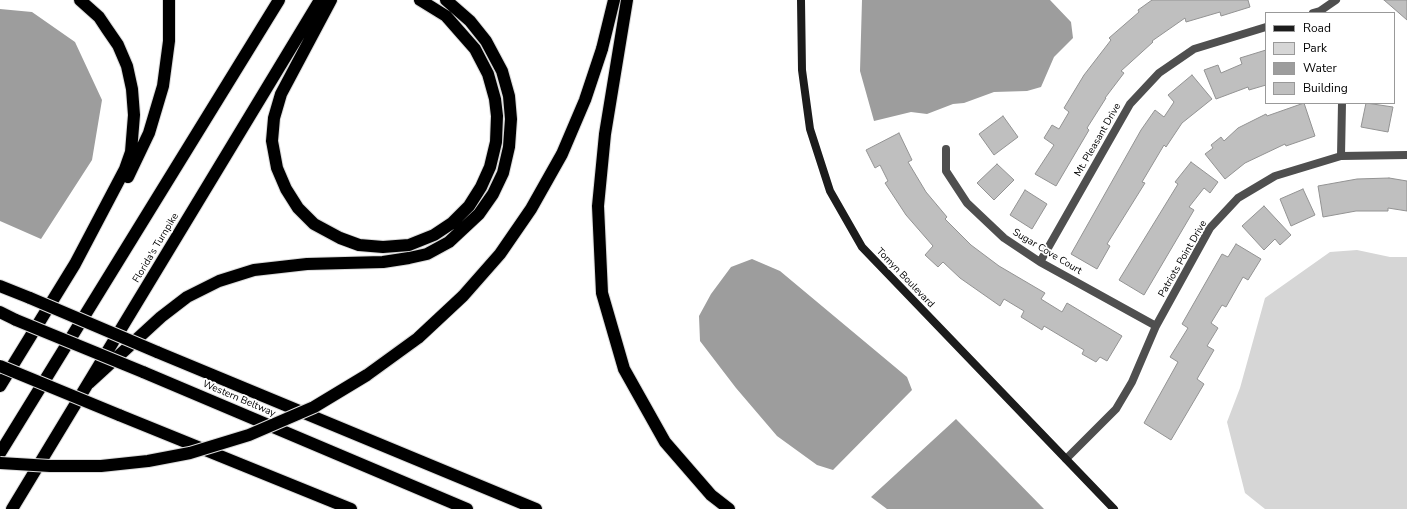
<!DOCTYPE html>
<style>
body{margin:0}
#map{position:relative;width:1407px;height:509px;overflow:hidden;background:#fff;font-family:"Nunito Sans",sans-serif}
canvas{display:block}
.legend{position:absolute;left:1265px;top:12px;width:130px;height:92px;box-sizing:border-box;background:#fff;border:1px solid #999;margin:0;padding:5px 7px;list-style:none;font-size:12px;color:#000}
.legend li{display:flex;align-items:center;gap:8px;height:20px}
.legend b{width:20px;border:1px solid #999}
</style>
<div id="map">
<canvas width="1407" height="509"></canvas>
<ul class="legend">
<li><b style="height:5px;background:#1c1c1c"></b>Road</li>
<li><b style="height:11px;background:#d6d6d6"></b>Park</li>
<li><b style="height:11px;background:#9d9d9d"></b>Water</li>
<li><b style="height:11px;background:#bfbfbf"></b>Building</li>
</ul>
</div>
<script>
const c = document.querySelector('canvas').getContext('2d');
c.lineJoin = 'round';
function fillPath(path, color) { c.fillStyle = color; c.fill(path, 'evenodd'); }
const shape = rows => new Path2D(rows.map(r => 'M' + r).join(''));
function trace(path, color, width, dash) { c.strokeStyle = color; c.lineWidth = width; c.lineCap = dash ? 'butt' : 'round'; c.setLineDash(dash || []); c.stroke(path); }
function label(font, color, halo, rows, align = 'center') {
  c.font = font + ' "Nunito Sans",sans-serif'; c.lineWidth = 3.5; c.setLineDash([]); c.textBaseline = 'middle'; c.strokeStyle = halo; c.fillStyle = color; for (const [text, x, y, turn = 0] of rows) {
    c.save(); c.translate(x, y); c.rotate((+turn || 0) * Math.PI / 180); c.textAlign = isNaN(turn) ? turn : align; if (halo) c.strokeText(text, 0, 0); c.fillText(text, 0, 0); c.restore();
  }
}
fillPath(shape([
 [1357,250,1390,257,1407,257,1407,509,1265,509,1245,493,1227,422,1240,388,1265,298,1330,252]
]), '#d6d6d6');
fillPath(shape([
 [862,0,1050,0,1071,22,1073,38,1054,57,1041,87,1027,91,994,92,964,103,953,104,927,114,911,112,874,121,860,71],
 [0,9,32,12,75,42,102,100,92,160,41,239,0,221],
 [752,259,780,271,907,377,912,390,833,470,817,465,777,436,736,388,700,341,699,316,711,294,731,267],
 [956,419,1044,509,887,509,871,497]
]), '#9d9d9d');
const building = shape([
 [1152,0,1248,0,1250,7,1221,16,1220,12,1186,22,1185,18,1152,41,1153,42,1121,71,1124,73,1105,98,1106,98,1087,128,1089,130,1056,186,1035,174,1054,145,1044,138,1052,125,1059,129,1069,112,1064,108,1084,75,1111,40,1109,38,1139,12,1138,10,1152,0],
 [1384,0,1407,0,1407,20,1384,0],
 [1266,50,1266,85,1249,90,1248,87,1216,99,1204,70,1218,65,1221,73,1242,64,1240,58,1266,50],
 [1192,75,1212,99,1182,123,1166,147,1164,145,1142,182,1145,183,1107,244,1110,246,1097,269,1071,254,1141,130,1155,110,1164,117,1174,102,1168,95,1192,75],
 [1304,103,1315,136,1286,146,1285,144,1245,163,1225,179,1205,154,1213,148,1211,145,1221,137,1224,141,1238,128,1266,114,1267,116,1304,103],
 [1366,103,1393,107,1388,132,1361,127,1366,103],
 [1003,116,1018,137,994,155,979,134,1003,116],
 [899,133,912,160,908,162,926,192,947,217,945,219,971,245,999,266,1045,293,1041,299,1062,312,1067,303,1122,336,1107,361,1100,357,1096,362,1082,354,1084,350,1044,326,1042,330,1021,317,1024,311,1004,299,1000,306,960,278,943,262,938,267,925,255,933,246,906,215,885,183,888,181,880,165,875,168,866,150,899,133],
 [1191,162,1218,182,1210,193,1204,188,1189,207,1194,210,1144,295,1119,280,1178,184,1175,182,1191,162],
 [997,164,1014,180,994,200,977,183,997,164],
 [1389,178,1407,181,1407,211,1388,208,1388,211,1356,211,1323,217,1318,186,1357,179,1389,178],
 [1303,189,1315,215,1291,226,1280,199,1303,189],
 [1025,190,1047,204,1032,229,1010,215,1025,190],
 [1264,206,1291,235,1280,245,1275,239,1264,250,1242,226,1264,206],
 [1236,244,1261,259,1248,280,1243,277,1226,307,1222,305,1211,323,1218,328,1207,346,1214,350,1197,379,1204,384,1171,440,1144,423,1178,362,1170,357,1188,328,1182,324,1222,254,1228,257,1236,244]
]);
fillPath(building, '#bfbfbf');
trace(building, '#939393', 1);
const highway = shape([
 [331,0,281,94,274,118,272,141,277,168,286,189,298,208,314,224,340,238,359,245,383,247,409,245,434,235,452,223,469,206,481,187,490,167,496,142,497,116,495,99,488,74,475,49,446,16,420,0],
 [627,0,605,134,598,206,602,293,624,369,665,442,711,495,729,509],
 [602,49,614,0],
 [128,177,149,133,163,86,169,41,169,0],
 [0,286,30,298],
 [0,312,16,320],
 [157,352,536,509],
 [143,372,467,509],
 [89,383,161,317,187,297,219,281,254,270,307,264,383,262,409,258,427,254,449,242,479,214,493,194,503,173,509,147,511,119,509,96,502,71,486,41,470,21,446,0],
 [0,386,75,264,125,169,131,152,134,115,132,89,127,66,118,45,107,29,99,17,80,0],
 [119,415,351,509],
 [0,453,279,0],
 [12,509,320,0]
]);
trace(highway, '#dbdbdb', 14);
trace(shape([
 [1313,13,1320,11,1336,0],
 [946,149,946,171,967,203,1004,238,1040,262,1156,326],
 [1341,156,1342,103],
 [1040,262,1130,104,1159,73,1194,49,1266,27],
 [1066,459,1116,409,1132,382,1156,326,1210,228,1238,198,1275,176,1341,156,1407,155]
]), '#4f4f4f', 8);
trace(shape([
 [801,0,802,70,810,129,830,191,862,247,1114,509]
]), '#1c1c1c', 8);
trace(highway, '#000', 12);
const highwayBridge = shape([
 [30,298,157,352],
 [16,320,143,372],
 [0,366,119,415],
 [0,463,50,466,101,466,148,461,190,453,249,435,314,407,367,375,418,338,463,296,500,254,531,209,562,154,585,100,602,49]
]);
trace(highwayBridge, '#dbdbdb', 14, []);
trace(highwayBridge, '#000', 12);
label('10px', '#000', '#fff', [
 ["Mt. Pleasant Drive",1098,140,-60],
 ["Florida's Turnpike",156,248,-59],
 ["Sugar Cove Court",1047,252,31],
 ["Patriots Point Drive",1183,259,-60],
 ["Tomyn Boulevard",905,278,46],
 ["Western Beltway",239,399,23]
]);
</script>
